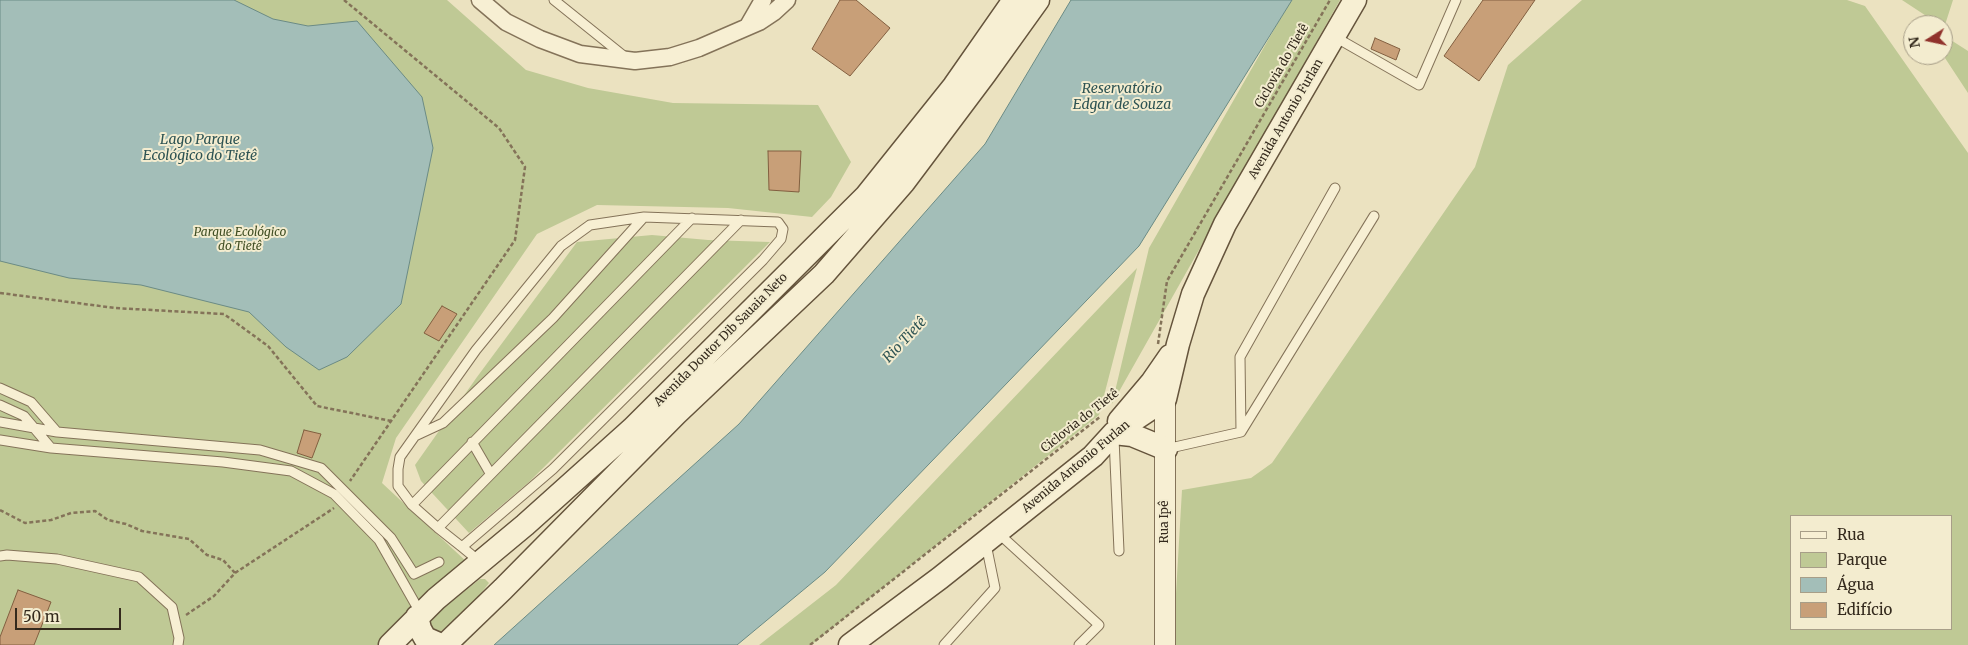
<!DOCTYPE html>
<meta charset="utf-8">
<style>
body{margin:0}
#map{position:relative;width:1968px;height:645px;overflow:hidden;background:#ebe2c0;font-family:Merriweather,serif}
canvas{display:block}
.legend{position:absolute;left:1790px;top:515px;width:162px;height:115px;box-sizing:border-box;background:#f3eccf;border:1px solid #a79e88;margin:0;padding:6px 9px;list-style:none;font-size:15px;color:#342a1d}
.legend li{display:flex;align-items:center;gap:10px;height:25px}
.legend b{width:25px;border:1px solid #a79e88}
.north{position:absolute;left:1903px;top:15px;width:50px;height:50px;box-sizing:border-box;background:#f3eccf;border:1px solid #a79e88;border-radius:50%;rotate:260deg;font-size:14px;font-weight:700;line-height:20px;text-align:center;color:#342a1d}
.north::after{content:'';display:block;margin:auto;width:18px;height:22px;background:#90322c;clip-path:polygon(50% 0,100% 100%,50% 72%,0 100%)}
.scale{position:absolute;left:15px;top:608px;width:106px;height:22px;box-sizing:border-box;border:2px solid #342a1d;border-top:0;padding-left:6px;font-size:15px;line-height:18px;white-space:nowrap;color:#342a1d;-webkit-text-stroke:4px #f3eccf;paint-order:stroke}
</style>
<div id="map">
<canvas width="1968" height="645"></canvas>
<ul class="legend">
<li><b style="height:6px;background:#f7efd3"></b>Rua</li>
<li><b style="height:14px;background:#bfc995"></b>Parque</li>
<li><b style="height:14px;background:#a3beb8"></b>Água</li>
<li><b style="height:14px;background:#c89f78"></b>Edifício</li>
</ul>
<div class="north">N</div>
<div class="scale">50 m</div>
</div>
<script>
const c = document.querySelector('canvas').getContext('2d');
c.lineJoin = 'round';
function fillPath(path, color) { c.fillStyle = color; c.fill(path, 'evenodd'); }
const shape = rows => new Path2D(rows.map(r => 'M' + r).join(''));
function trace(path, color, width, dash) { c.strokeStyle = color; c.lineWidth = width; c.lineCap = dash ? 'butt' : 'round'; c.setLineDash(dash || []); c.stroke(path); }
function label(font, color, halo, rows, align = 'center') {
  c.font = font + ' Merriweather,serif'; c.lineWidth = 4; c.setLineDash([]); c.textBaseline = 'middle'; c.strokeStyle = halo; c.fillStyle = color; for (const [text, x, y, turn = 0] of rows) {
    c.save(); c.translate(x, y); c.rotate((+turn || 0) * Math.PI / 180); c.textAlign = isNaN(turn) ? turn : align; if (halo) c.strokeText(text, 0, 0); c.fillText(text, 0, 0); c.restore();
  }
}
fillPath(shape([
 [0,0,447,0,526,70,588,88,673,103,818,105,851,162,831,197,812,217,728,208,597,205,537,234,396,438,382,483,469,564,381,645,0,645],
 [1291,0,1340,0,1112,404,1149,248],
 [1582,0,1847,0,1865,6,1968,153,1968,645,1173,645,1182,490,1251,478,1272,463,1475,167,1508,65],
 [1792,516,1952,516,1952,629,1792,629],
 [1902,0,1953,0,1944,28,1943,25,1940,25],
 [1943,35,1968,51,1968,93,1943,55],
 [652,235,708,240,770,242,529,482,469,533,421,481,415,465,477,377,577,242],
 [1137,268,1099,415,811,645,759,645,836,585],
 [480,579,485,579,489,583,478,597,447,627,434,636,427,621]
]), '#bfc995');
const water = shape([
 [0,0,234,0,273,19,308,26,357,21,422,97,433,148,401,304,347,357,319,370,286,347,249,312,141,285,69,278,0,261,0,0],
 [1071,0,1292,0,1139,246,825,572,737,645,494,645,739,424,985,144,1071,0]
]);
fillPath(water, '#a3beb8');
trace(water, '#6b8b85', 1);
const building = shape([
 [840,0,856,0,890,28,850,76,812,49,840,0],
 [1483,0,1535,0,1479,81,1444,56,1483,0],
 [1375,38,1400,49,1396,60,1371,49,1375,38],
 [768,151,801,151,799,192,769,190,768,151],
 [442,306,457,314,439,341,424,333,442,306],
 [304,430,321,434,312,458,297,453,304,430],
 [18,590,51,602,34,645,0,645,0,637,18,590]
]);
fillPath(building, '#c89f78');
trace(building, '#825f40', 1);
const service = shape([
 [554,0,625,57],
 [1335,37,1419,85,1456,0],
 [0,388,31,402,57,432],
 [0,405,24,416,51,448],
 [0,422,57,432,260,450,321,468,391,538,414,574,439,562],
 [1241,432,1240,357,1335,188],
 [415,436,443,423,553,318,644,217],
 [1114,438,1119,551],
 [0,440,51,448,223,462,291,471,334,494,379,540,421,614],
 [472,442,490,473],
 [1166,449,1241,432,1374,216],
 [412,505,692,218],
 [438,528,741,220],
 [997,532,1099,625,1079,645],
 [462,547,553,469,763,260,781,239,783,229,778,222,644,217,590,225,561,246,476,350,400,457,398,469,398,486,412,505,438,528,462,547,479,561],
 [0,556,7,555,57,559,139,577,172,607,179,638,178,645],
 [944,645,995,588,986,544]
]);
const minor = shape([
 [480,0,506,22,540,39,580,54,635,61,670,57,699,48,759,22,774,12,787,0],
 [748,26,763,0]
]);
const tertiary = shape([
 [1165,645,1165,399]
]);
const secondary = shape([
 [1119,421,1152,382,1170,356],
 [1114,433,1132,435,1166,449],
 [417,617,420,629,425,638,441,645],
 [390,645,436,599,525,525,632,429,866,196,954,86,1014,0],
 [445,645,503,589,676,414,824,274,904,182,985,74,1038,0],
 [850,645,940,578,1093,456,1114,433,1165,399,1178,344,1193,294,1225,224,1355,0]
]);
trace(service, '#847359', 11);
trace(minor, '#847359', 19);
trace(tertiary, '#847359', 22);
trace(secondary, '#65543c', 25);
trace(shape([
 [344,0,499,128,525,167,515,240,350,481],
 [0,293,115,308,224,314,268,346,317,406,391,421],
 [1158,344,1167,281,1330,0],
 [0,510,25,523,51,520,71,513,95,511,108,520,126,524,142,531,189,539,207,555,223,560,235,573,214,596,186,615],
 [235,573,334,508],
 [810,645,1101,416]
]), '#847359', 2.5, [4, 2.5]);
trace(service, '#f7efd3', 9);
trace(minor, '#f7efd3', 16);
trace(tertiary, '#f7efd3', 20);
trace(secondary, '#f7efd3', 22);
label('12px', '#342a1d', '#f3eccf', [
 ["Ciclovia do Tietê",1282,66,-60],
 ["Avenida Antonio Furlan",1286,119,-60],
 ["Avenida Doutor Dib Sauaia Neto",721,340,-45],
 ["Ciclovia do Tietê",1080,421,-38],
 ["Avenida Antonio Furlan",1076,467,-40],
 ["Rua Ipê",1165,522,-90]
]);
label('italic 12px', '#414f24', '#f3eccf', [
 ["Parque Ecológico",240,233],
 ["do Tietê",240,247]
]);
label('italic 14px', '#2d5353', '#f3eccf', [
 ["Reservatório",1122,89],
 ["Edgar de Souza",1122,105],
 ["Lago Parque",200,140],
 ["Ecológico do Tietê",200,156],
 ["Rio Tietê",905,340,-47]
]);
</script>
